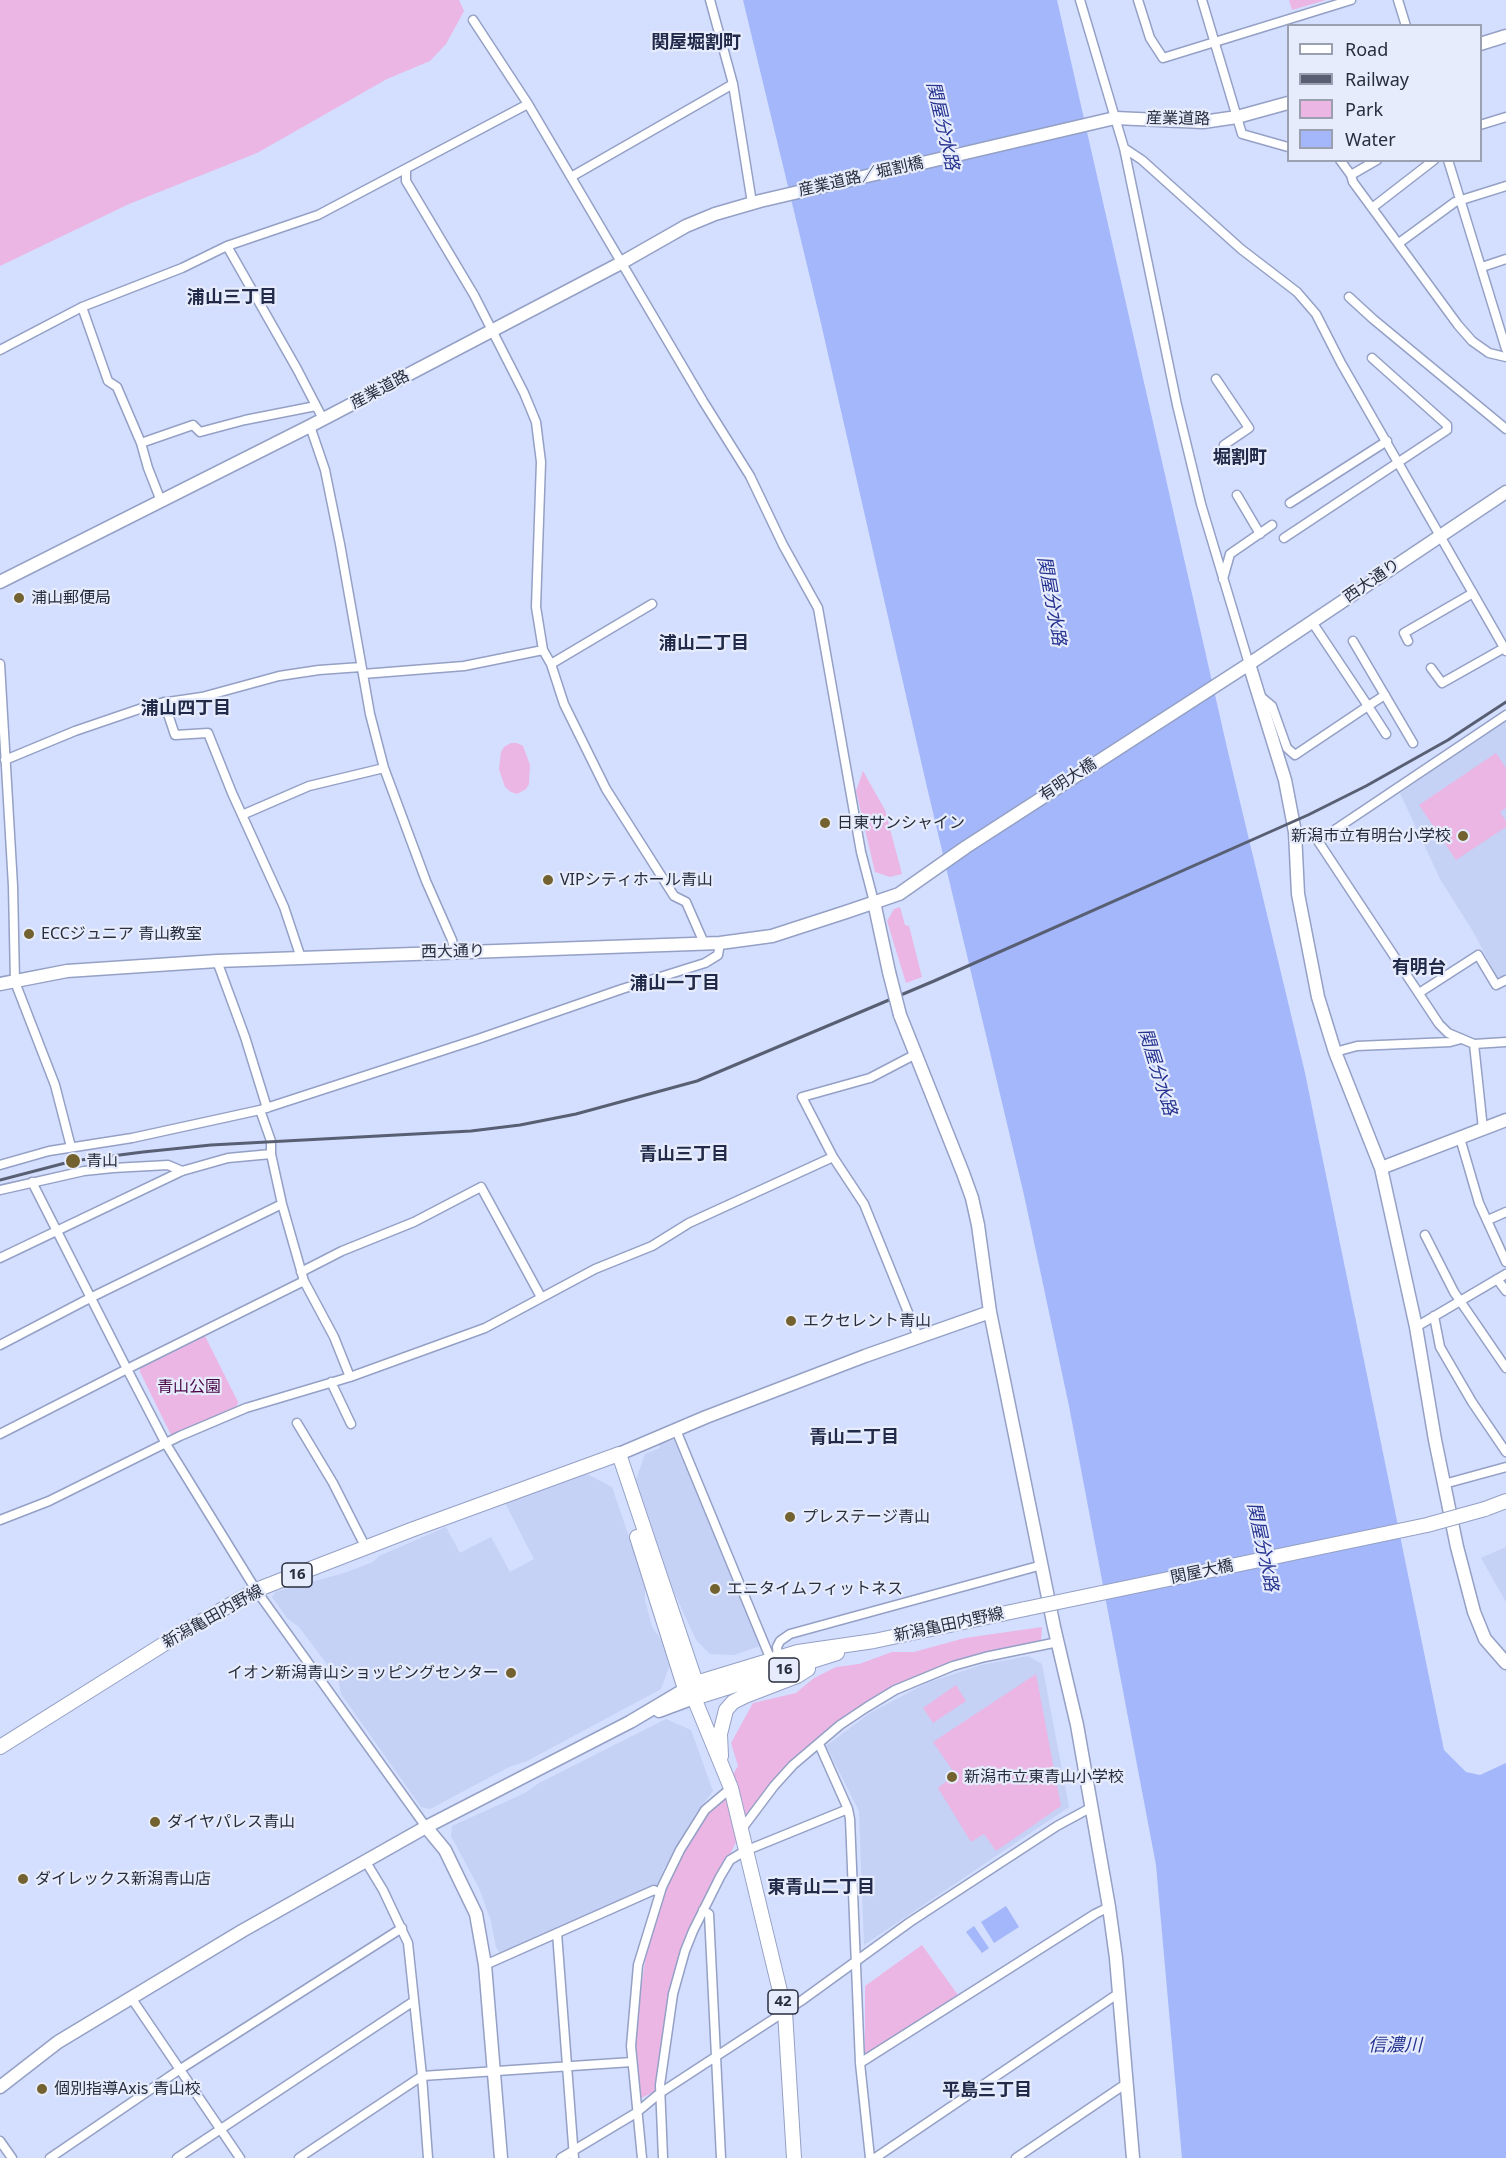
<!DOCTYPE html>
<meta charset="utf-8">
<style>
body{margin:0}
#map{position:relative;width:1506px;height:2158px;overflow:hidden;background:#d4defe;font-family:"Noto Sans",sans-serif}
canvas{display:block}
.legend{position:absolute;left:1287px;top:24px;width:195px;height:138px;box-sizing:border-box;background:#e6ecfc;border:2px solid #9aa0b0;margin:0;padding:8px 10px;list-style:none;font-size:18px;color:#292e3d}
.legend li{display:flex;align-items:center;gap:12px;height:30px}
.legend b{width:30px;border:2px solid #9aa0b0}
</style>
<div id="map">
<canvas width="1506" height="2158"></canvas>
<ul class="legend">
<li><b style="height:8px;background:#fff"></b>Road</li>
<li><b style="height:8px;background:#595f73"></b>Railway</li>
<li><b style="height:16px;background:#ebb6e4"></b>Park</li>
<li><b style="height:16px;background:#a3b7fa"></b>Water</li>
</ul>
</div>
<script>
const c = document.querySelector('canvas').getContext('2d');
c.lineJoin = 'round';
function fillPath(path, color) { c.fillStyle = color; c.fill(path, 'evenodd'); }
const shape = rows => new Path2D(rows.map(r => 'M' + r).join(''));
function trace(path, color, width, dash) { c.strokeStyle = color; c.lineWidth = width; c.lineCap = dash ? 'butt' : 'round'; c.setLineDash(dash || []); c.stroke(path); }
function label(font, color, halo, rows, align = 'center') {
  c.font = font + ' "Noto Sans","Noto Sans JP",sans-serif'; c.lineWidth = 4.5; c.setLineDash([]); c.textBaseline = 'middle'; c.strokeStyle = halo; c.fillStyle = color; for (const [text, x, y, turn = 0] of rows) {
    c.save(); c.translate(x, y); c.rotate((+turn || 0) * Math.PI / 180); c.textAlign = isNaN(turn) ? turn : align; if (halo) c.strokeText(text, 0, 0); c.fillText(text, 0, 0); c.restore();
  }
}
fillPath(shape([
 [1506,720,1506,975,1497,977,1474,933,1440,879,1400,793],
 [674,1440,760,1646,734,1655,710,1654,696,1640,674,1592,636,1480,645,1454,660,1448,659,1444],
 [587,1474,612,1487,645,1584,645,1600,652,1627,663,1643,669,1667,661,1689,527,1761,509,1767,430,1809,421,1807,341,1694,338,1679,299,1627,287,1618,272,1597,275,1592,344,1573,373,1562,379,1556,446,1527,460,1553,491,1537,510,1572,534,1559,504,1501],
 [1506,1547,1506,1602,1481,1558],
 [1028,1656,1042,1664,1069,1807,864,1945,859,1811,826,1746,870,1713,927,1683,981,1665],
 [666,1719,691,1730,713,1791,696,1813,663,1870,656,1887,501,1955,496,1947,491,1921,479,1888,451,1836,452,1826,525,1793,539,1783]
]), '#c5d1f5');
fillPath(shape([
 [0,0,459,0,464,11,446,44,430,61,387,79,257,153,129,204,0,266],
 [1289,0,1326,0,1292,10],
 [511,743,517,743,523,746,530,765,529,784,526,789,517,794,511,792,505,787,499,769,501,752,504,747],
 [1496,753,1506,768,1506,808,1500,812,1506,821,1506,827,1456,860,1419,805],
 [863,771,885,810,902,874,890,877,875,872,856,791],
 [900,907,905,925,909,926,922,977,906,983,887,921,894,909],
 [205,1336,238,1402,237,1406,172,1437,140,1372,140,1368],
 [1042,1627,1041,1643,953,1664,842,1720,753,1807,684,1949,658,2090,639,2099,637,2096,635,2031,647,1947,657,1912,675,1870,705,1815,716,1802,738,1766,731,1743,753,1703,796,1693,814,1678,836,1667,859,1664,892,1652,914,1652,965,1638],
 [1036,1674,1061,1806,996,1851,984,1834,971,1842,938,1788,955,1774,933,1742],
 [956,1685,966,1701,933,1723,923,1708],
 [922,1945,958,1995,957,1998,871,2056,865,2054,865,1986]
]), '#ebb6e4');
fillPath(shape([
 [743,0,1057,0,1228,752,1305,1073,1444,1750,1466,1772,1480,1775,1506,1763,1506,2158,1182,2158,1156,1865,1069,1406,1024,1195,926,783,820,319],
 [1006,1906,1019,1927,994,1943,981,1922],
 [974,1926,989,1948,982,1953,966,1932]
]), '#a3b7fa');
const street = shape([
 [710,0,733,84,752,203],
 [1080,0,1124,148,1177,405,1201,504,1249,664],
 [1138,0,1150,38,1163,58,1351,0],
 [1202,0,1242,134,1288,147],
 [1398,0,1406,26],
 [473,20,528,104,703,401,750,476,783,545,818,608,861,852,874,902],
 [1480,125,1506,117],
 [1124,148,1142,160,1241,249,1297,292,1316,314,1341,363,1506,651],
 [1340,160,1351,175,1353,182,1458,325,1472,341,1489,353,1506,357],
 [1448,160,1506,349],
 [406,169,406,181,474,295,524,393,536,422,541,462,536,607,543,650,551,664,564,704,606,789,674,896,686,902,704,943],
 [1351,175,1377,160],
 [571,177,733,84],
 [1372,208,1434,160],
 [1399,243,1455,202,1506,186],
 [227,246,297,369,323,419],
 [1482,267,1506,259],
 [1349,297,1373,319,1506,429],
 [82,307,108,381,117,387,141,443,148,468,161,501],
 [0,350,82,307,182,268,227,246,318,215,528,104],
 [1216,379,1249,428,1224,445],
 [310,426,325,470,340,544,370,714,384,768,426,881,452,940,455,953],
 [141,443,193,425,200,432,245,420,316,406],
 [1237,495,1260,534],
 [1290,503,1387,441],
 [1284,538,1447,430,1447,425,1372,358],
 [1223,579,1230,554,1272,525],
 [1353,641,1413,743],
 [1408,641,1404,633,1473,593],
 [0,664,13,886,15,982,55,1085,71,1147],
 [551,664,652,604],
 [1431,668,1442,683,1504,648],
 [363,674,464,666,543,650],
 [1385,695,1368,706,1386,734],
 [1260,696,1272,706,1287,748,1295,755,1368,706,1312,622],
 [164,702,175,735,208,733,232,793,284,907,301,958],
 [1506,715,1318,841,1439,1024,1448,1033,1474,1044,1506,1042],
 [5,760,75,731,154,704,202,697,279,676,319,670,361,667],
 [242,815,309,786,384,768],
 [217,961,245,1037,267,1108],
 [1419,993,1478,955,1496,985,1506,980],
 [1474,1044,1483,1129],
 [1335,1052,1357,1046,1450,1042,1461,1039],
 [916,1054,870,1078,802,1097,833,1157,864,1204,918,1337],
 [260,1110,271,1141,271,1154,282,1204,304,1281,334,1337,350,1377],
 [1460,1138,1479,1203,1506,1262],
 [0,1165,49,1151,132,1138,260,1110,478,1039,622,989,705,963,718,955,720,943],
 [0,1190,84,1171,113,1168,168,1165,182,1171],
 [1488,1220,1506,1212],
 [1425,1235,1454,1292,1506,1368],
 [0,1258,182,1171,228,1158,271,1154],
 [301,1272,342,1251,414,1222,481,1187,541,1297],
 [1497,1279,1506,1291],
 [304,1281,127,1369,166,1444,256,1590,426,1827],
 [1434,1316,1440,1347,1472,1402,1506,1452],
 [1416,1327,1506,1274],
 [0,1345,90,1298,282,1204],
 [331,1382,351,1424],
 [297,1423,333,1483,366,1548],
 [676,1430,771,1660],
 [0,1434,127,1369,32,1182],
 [1444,1484,1506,1467],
 [0,1520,49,1501,180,1436,246,1408,350,1377,485,1328,595,1269,652,1246,689,1223,833,1157],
 [778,1658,777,1647,780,1641,790,1634,1042,1565],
 [819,1744,848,1809,850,1819,860,2063,870,2158],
 [741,1830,774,1786,793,1765,840,1725,867,1707,895,1690,953,1666,985,1657,1058,1642],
 [366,1862,383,1890,408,1943,422,2076,428,2158],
 [703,1910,709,1914,721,2158],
 [557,1933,574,2158],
 [485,1965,654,1890,660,1893],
 [132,1999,240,2158],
 [860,2063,1095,1914,1109,1907],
 [0,2141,12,2158],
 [50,2158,179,2070,402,1928],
 [177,2158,414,2001],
 [299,2158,422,2076,632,2062],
 [561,2158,636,2113,660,2093,801,2001,910,1922,1057,1826,1092,1807],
 [642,2158,631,2046,638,1965,662,1887,680,1850,705,1810,731,1788],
 [663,2158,660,2085,673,1994,685,1951,693,1931,720,1877,730,1860,745,1851,848,1809],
 [875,2158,1119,1993],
 [1016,2158,1127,2083]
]);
const secondary = shape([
 [1480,44,1506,36],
 [0,582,310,426,621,263,686,226,715,214,760,201,1115,118,1203,122,1237,117,1288,103],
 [1249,664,1285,780,1295,832,1298,894,1318,997,1335,1052,1381,1168,1416,1327,1435,1440,1457,1547,1474,1612,1485,1639,1506,1663],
 [874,902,889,972],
 [0,984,67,971,217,961,720,943,772,936,846,912,899,894,966,847,1249,664,1506,492],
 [900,1015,963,1173,972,1198,978,1225,990,1312,1054,1627,1077,1725,1109,1907,1116,1958,1133,2158],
 [1381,1168,1506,1120],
 [619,1454,706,1417,865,1356,990,1312],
 [659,1711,694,1698],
 [426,1827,445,1850,476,1914,485,1965,501,2158],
 [0,2087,58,2042,242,1931,426,1827,630,1722,694,1684]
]);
const primary = shape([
 [1485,1509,1506,1501],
 [637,1537,685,1689,694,1698],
 [696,1683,798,1652,874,1641,1025,1609],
 [694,1698,837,1653],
 [0,1747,183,1632,256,1590,411,1530,619,1454,696,1683,694,1698,731,1788,785,2012,794,2158],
 [721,1756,720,1734,726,1710,733,1702,745,1696,797,1676,808,1669]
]);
trace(street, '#94a0c5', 11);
trace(secondary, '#94a0c5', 15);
trace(primary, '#94a0c5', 16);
trace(street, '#fff', 8);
trace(secondary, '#fff', 12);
trace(primary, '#fff', 14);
trace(shape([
 [0,1180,73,1161,143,1152,211,1145,471,1131,520,1125,576,1114,697,1081,934,981,1308,815,1366,786,1448,740,1506,702]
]), '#595f73', 3);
const secondaryBridge = shape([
 [889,972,900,1015]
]);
const primaryBridge = shape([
 [1025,1609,1427,1525,1485,1509]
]);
trace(secondaryBridge, '#94a0c5', 15, []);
trace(primaryBridge, '#94a0c5', 16, []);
trace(secondaryBridge, '#fff', 12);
trace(primaryBridge, '#fff', 14);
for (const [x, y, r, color] of [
 [19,598,6,"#736230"],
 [825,823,6,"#736230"],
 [1463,836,6,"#736230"],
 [548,880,6,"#736230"],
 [29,934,6,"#736230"],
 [73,1161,8,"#736230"],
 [791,1321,6,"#736230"],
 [790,1517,6,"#736230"],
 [715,1589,6,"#736230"],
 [511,1673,6,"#736230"],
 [952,1777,6,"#736230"],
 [155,1822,6,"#736230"],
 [23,1879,6,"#736230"],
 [42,2089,6,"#736230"]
]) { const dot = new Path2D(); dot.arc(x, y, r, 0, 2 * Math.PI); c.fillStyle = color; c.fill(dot); trace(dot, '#e6ecfc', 2); }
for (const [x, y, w] of [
 [297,1575,30],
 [784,1670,30],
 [783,2002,30]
]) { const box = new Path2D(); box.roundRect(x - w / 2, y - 12, w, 24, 4.5); c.fillStyle = '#e6ecfc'; c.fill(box); trace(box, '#292e3d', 1.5); }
label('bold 15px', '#292e3d', null, [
 ["16",297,1575],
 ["16",784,1670],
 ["42",783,2002]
]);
label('16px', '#292e3d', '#e6ecfc', [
 ["産業道路",1178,119,1],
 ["産業道路／堀割橋",861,177,-13],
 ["産業道路",380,390,-28],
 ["西大通り",1372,581,-34],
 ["有明大橋",1068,780,-33],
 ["西大通り",453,952,-1],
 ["関屋大橋",1202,1572,-12],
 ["新潟亀田内野線",213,1617,-29],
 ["新潟亀田内野線",949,1625,-12]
]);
label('16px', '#292e3d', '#e6ecfc', [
 ["浦山郵便局",31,598],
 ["日東サンシャイン",837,823],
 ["新潟市立有明台小学校",1451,836,"right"],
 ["VIPシティホール青山",560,880],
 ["ECCジュニア 青山教室",41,934],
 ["青山",86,1161],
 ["エクセレント青山",803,1321],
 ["プレステージ青山",802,1517],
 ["エニタイムフィットネス",727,1589],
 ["イオン新潟青山ショッピングセンター",499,1673,"right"],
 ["新潟市立東青山小学校",964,1777],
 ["ダイヤパレス青山",167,1822],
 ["ダイレックス新潟青山店",35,1879],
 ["個別指導Axis 青山校",54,2089]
], 'left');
label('16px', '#480444', '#e6ecfc', [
 ["青山公園",189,1387]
]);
label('bold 18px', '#212a48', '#e6ecfc', [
 ["関屋堀割町",696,43],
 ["浦山三丁目",232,298],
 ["堀割町",1240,458],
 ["浦山二丁目",704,644],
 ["浦山四丁目",186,709],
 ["有明台",1419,968],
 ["浦山一丁目",675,984],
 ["青山三丁目",684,1155],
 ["青山二丁目",854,1438],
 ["東青山二丁目",821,1888],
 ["平島三丁目",987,2091]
]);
label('italic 18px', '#263390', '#e6ecfc', [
 ["関屋分水路",942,126,77],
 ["関屋分水路",1051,601,80],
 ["関屋分水路",1157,1072,73],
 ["関屋分水路",1262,1547,78],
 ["信濃川",1395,2046]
]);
</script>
